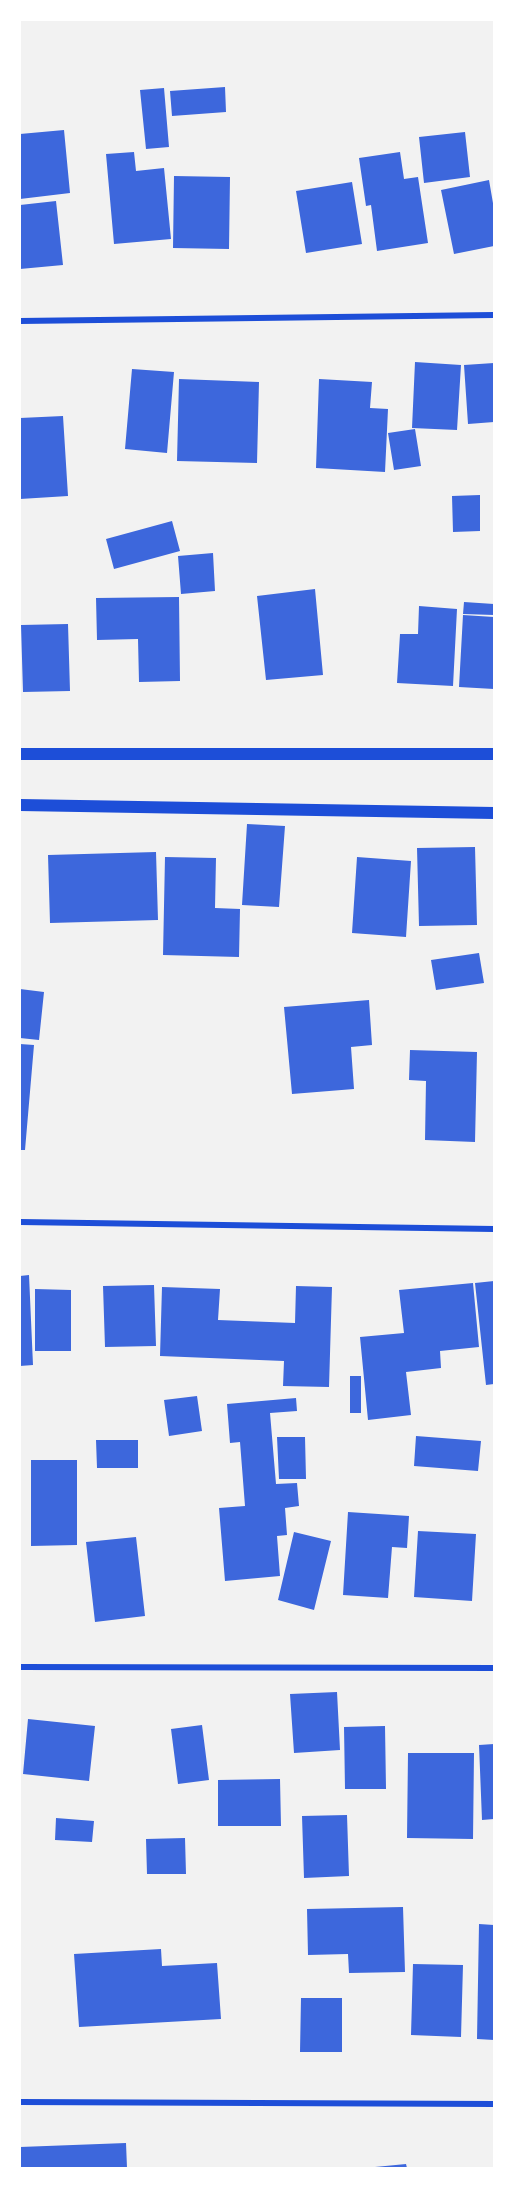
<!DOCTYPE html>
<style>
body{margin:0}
#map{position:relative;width:514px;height:2188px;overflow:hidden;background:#f2f2f2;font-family:"Varela Round",sans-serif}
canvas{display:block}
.frame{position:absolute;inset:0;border:21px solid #fff;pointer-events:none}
</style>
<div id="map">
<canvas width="514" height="2188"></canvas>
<div class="frame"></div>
</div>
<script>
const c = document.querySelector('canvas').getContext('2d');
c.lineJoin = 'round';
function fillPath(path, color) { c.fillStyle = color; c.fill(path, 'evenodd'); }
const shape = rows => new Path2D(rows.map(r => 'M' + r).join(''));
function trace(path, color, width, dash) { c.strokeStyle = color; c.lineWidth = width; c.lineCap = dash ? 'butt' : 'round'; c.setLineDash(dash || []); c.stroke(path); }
fillPath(shape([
 [225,87,226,112,172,116,170,91],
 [164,88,169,147,146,149,140,90],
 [64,130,70,193,20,199,20,134],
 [465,132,470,177,424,183,419,137],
 [134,152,136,171,164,168,171,239,114,244,106,154],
 [400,152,404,179,418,177,428,243,377,251,371,205,366,206,359,158],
 [174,176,230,177,229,249,173,248],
 [489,180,494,209,494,246,454,254,441,190],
 [352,182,362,244,306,253,296,191],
 [56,201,63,265,20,269,20,205],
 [415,362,461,365,457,430,412,428],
 [494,363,494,422,468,424,464,365],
 [132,369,174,372,167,453,125,449],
 [179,379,259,382,257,463,177,461],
 [319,379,372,382,370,408,388,409,385,472,316,468],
 [63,416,68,496,20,499,20,418],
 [415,429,421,466,394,470,388,433],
 [480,495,480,531,453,532,452,496],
 [172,521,180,551,114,569,106,539],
 [213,553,215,591,181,594,178,556],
 [315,589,323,675,266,680,257,596],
 [179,597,180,681,139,682,138,639,97,640,96,598],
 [464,602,494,604,494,615,463,614],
 [419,606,457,609,453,686,397,683,400,634,418,634],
 [463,615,494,617,494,689,459,687],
 [68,624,70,691,23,692,21,625],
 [247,824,285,826,279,907,242,905],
 [475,847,477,925,419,926,417,848],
 [156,852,158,920,50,923,48,855],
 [165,857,216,858,215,908,240,909,239,957,163,955],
 [357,857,411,861,406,937,352,933],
 [479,953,484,983,436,990,431,960],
 [20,989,44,992,39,1040,20,1038],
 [369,1000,372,1045,351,1047,354,1089,292,1094,284,1007],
 [20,1044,34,1045,25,1150,20,1150],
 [410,1050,477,1052,475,1142,425,1140,426,1081,409,1080],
 [29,1275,33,1365,20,1366,20,1276],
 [494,1281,494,1384,486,1385,475,1283],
 [473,1283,479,1347,440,1351,441,1368,406,1372,411,1415,368,1420,360,1337,404,1333,399,1290],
 [154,1285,156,1346,105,1347,103,1286],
 [296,1286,332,1287,329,1387,283,1386,284,1361,160,1356,162,1287,220,1289,218,1320,295,1323],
 [35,1289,71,1290,71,1351,35,1351],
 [350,1376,361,1376,361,1413,350,1413],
 [197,1396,202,1431,169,1436,164,1400],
 [296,1398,297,1411,270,1413,276,1484,297,1483,299,1506,285,1508,287,1535,277,1536,280,1576,225,1581,219,1508,245,1506,240,1442,230,1443,227,1404],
 [416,1436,481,1441,478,1471,414,1466],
 [277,1437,305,1437,306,1479,279,1479],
 [96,1440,138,1440,138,1468,97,1468],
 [31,1460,77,1460,77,1545,31,1546],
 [348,1512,409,1516,407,1548,392,1547,388,1598,343,1595],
 [418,1531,476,1534,472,1601,414,1597],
 [294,1532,331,1541,314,1610,278,1600],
 [136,1537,145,1616,95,1622,86,1542],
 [337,1692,340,1750,294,1753,290,1694],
 [28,1719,95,1726,89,1781,23,1774],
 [202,1725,209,1780,178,1784,171,1729],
 [385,1726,386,1789,345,1789,344,1727],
 [494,1744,494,1819,482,1820,479,1745],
 [408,1753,474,1753,473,1839,407,1838],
 [280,1779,281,1826,218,1826,218,1780],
 [347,1815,349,1876,304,1878,302,1816],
 [56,1818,94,1821,92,1842,55,1840],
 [185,1838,186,1874,147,1874,146,1839],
 [403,1907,405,1972,349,1973,348,1954,308,1955,307,1909],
 [479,1924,494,1925,494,2040,477,2039],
 [161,1949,162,1966,217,1963,221,2019,79,2027,74,1954],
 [413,1964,463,1965,461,2037,411,2035],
 [301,1998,342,1998,342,2052,300,2052],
 [126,2143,127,2168,20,2168,20,2147],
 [406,2164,407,2168,375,2168,375,2167]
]), '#3d67dc');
trace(shape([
 [20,321,494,315],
 [20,1222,494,1229],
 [20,1667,494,1668],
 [20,2102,494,2104]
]), '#1d4ed8', 6);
trace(shape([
 [20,754,494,754],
 [20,805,494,813]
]), '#1d4ed8', 12);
</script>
